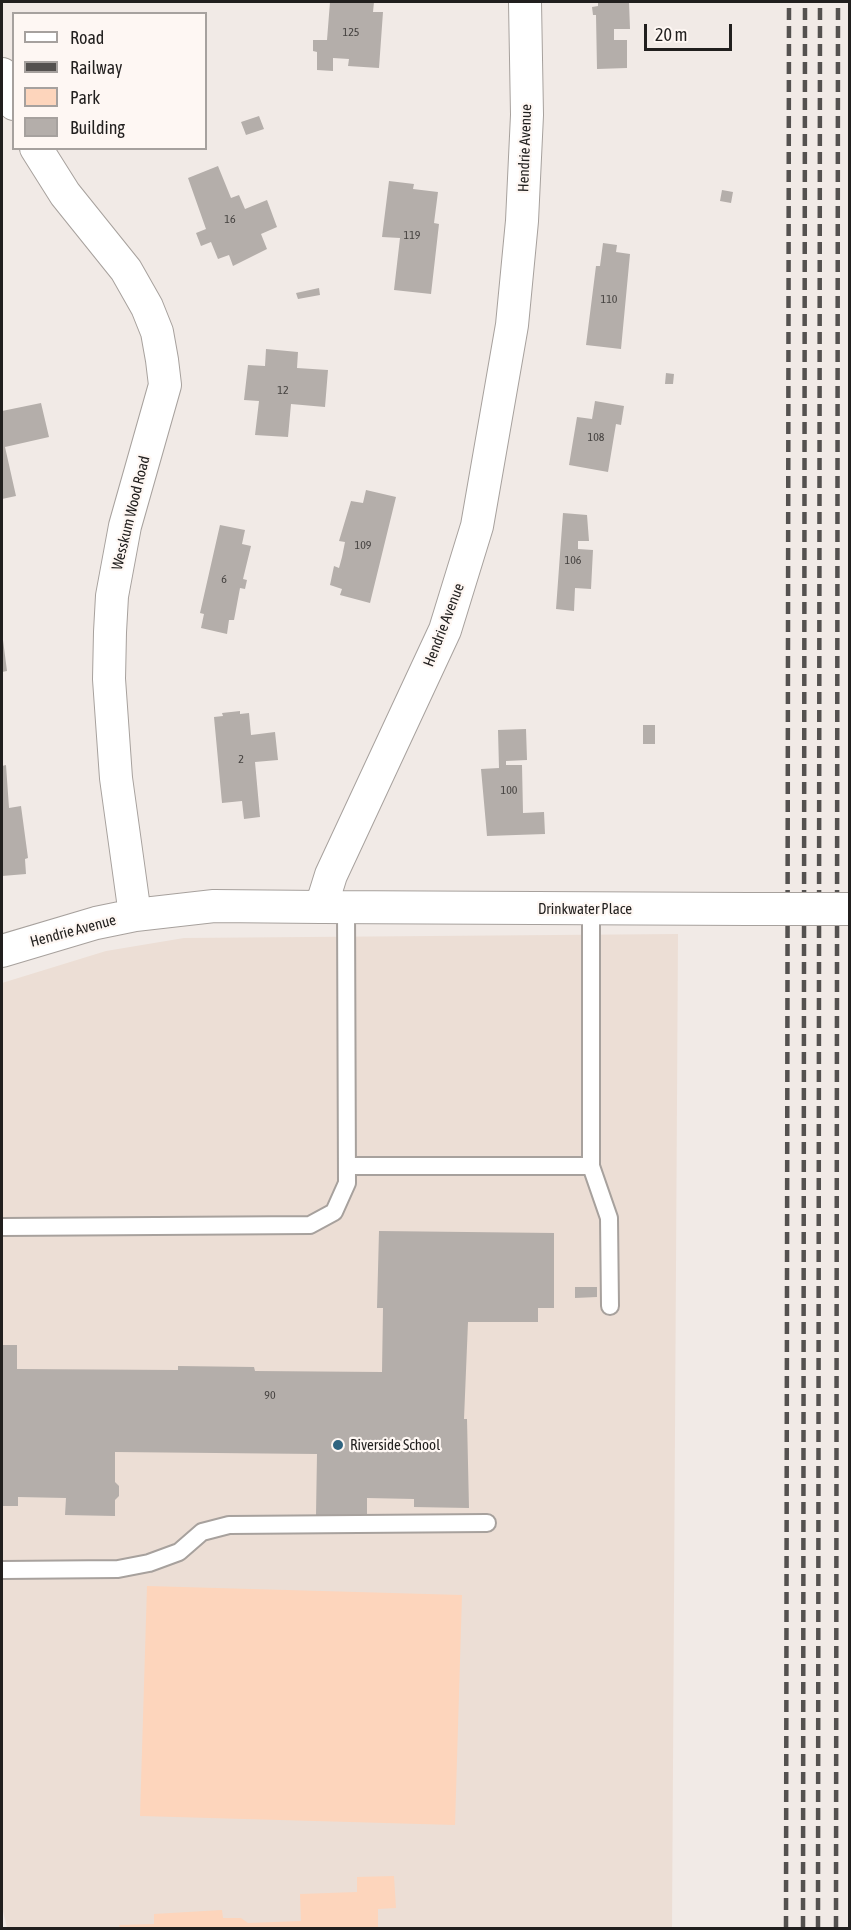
<!DOCTYPE html>
<style>
body{margin:0}
#map{position:relative;width:851px;height:1930px;overflow:hidden;background:#f1eae6;font-family:"Asap Condensed",sans-serif}
canvas{display:block}
.frame{position:absolute;inset:0;border:3px solid #211f1e;pointer-events:none}
.legend{position:absolute;left:12px;top:12px;width:195px;height:138px;box-sizing:border-box;background:#fef7f3;border:2px solid #a6a19e;margin:0;padding:8px 10px;list-style:none;font-size:18px;color:#211f1e}
.legend li{display:flex;align-items:center;gap:12px;height:30px}
.legend b{width:30px;border:2px solid #a6a19e}
.scale{position:absolute;left:644px;top:24px;width:88px;height:27px;box-sizing:border-box;border:3px solid #211f1e;border-top:0;padding-left:8px;font-size:18px;line-height:21px;white-space:nowrap;color:#211f1e;-webkit-text-stroke:4px #fef7f3;paint-order:stroke}
</style>
<div id="map">
<canvas width="851" height="1930"></canvas>
<div class="frame"></div>
<ul class="legend">
<li><b style="height:8px;background:#fff"></b>Road</li>
<li><b style="height:8px;background:#54514f"></b>Railway</li>
<li><b style="height:16px;background:#fdd5bc"></b>Park</li>
<li><b style="height:16px;background:#b4aeaa"></b>Building</li>
</ul>
<div class="scale">20 m</div>
</div>
<script>
const c = document.querySelector('canvas').getContext('2d');
c.lineJoin = 'round';
function fillPath(path, color) { c.fillStyle = color; c.fill(path, 'evenodd'); }
const shape = rows => new Path2D(rows.map(r => 'M' + r).join(''));
function trace(path, color, width, dash) { c.strokeStyle = color; c.lineWidth = width; c.lineCap = dash ? 'butt' : 'round'; c.setLineDash(dash || []); c.stroke(path); }
function label(font, color, halo, rows, align = 'center') {
  c.font = font + ' "Asap Condensed",sans-serif'; c.lineWidth = 4.5; c.setLineDash([]); c.textBaseline = 'middle'; c.strokeStyle = halo; c.fillStyle = color; for (const [text, x, y, turn = 0] of rows) {
    c.save(); c.translate(x, y); c.rotate((+turn || 0) * Math.PI / 180); c.textAlign = isNaN(turn) ? turn : align; if (halo) c.strokeText(text, 0, 0); c.fillText(text, 0, 0); c.restore();
  }
}
fillPath(shape([
 [678,934,672,1928,7,1928,2,1907,2,983,106,951,184,938]
]), '#ecded5');
fillPath(shape([
 [147,1586,462,1595,455,1825,140,1816],
 [394,1876,396,1908,378,1909,378,1928,120,1928,119,1925,154,1924,154,1914,222,1910,223,1918,241,1918,248,1923,301,1921,300,1894,357,1892,357,1877]
]), '#fdd5bc');
fillPath(shape([
 [330,2,374,2,373,12,383,12,379,68,348,66,349,59,333,58,333,71,317,70,317,52,313,51,313,40,327,40],
 [598,2,629,2,630,29,614,29,614,40,627,40,627,68,597,69,596,15,593,15,592,7,598,6],
 [259,116,264,129,246,135,241,122],
 [218,166,231,198,239,195,245,209,267,200,277,227,261,234,267,249,233,266,229,255,218,259,211,242,201,246,196,233,206,229,188,178],
 [389,181,414,184,413,189,438,192,434,223,439,224,431,294,394,290,400,238,382,237],
 [722,190,733,192,731,203,720,201],
 [603,243,617,245,616,252,630,254,621,349,586,345,596,266,600,266],
 [319,288,320,295,298,299,296,293],
 [266,349,298,352,297,368,328,370,325,407,291,404,288,437,255,435,259,401,244,400,248,365,265,366],
 [666,373,674,374,673,384,665,384],
 [595,401,624,406,621,425,616,424,608,472,569,465,577,417,592,419],
 [41,403,49,437,5,447,16,496,2,499,2,411],
 [366,490,396,497,370,603,340,595,342,589,330,585,334,566,339,568,342,557,345,542,339,541,351,501,363,503],
 [563,513,587,515,589,541,578,541,578,549,593,550,591,589,575,588,574,611,556,609],
 [220,525,245,530,242,544,251,546,243,579,247,580,245,589,240,588,234,620,229,620,227,634,201,628,204,614,200,613],
 [2,640,3,640,7,671,2,672],
 [240,711,240,714,249,713,251,735,275,732,278,760,255,762,260,817,244,819,242,801,222,803,214,717,223,716,222,713],
 [643,725,655,725,655,744,643,744],
 [526,729,527,760,506,761,506,765,522,765,523,813,544,812,545,834,487,836,481,769,499,768,498,730],
 [6,765,9,808,21,806,28,858,25,859,26,874,2,876,2,766],
 [379,1231,554,1233,554,1308,538,1308,538,1322,468,1322,464,1419,467,1419,469,1508,414,1507,414,1499,367,1498,367,1516,316,1515,317,1454,115,1452,115,1482,119,1486,119,1496,115,1500,115,1516,65,1515,66,1498,18,1497,18,1506,2,1506,2,1345,17,1345,17,1369,178,1370,178,1366,254,1367,255,1371,382,1372,383,1308,377,1308],
 [575,1287,597,1287,597,1297,575,1298]
]), '#b4aeaa');
const lane = shape([
 [347,1166,591,1166,591,909],
 [591,1166,609,1218,610,1306],
 [2,1227,310,1225,334,1212,347,1183,346,907],
 [2,1570,118,1569,149,1563,179,1552,202,1532,229,1525,487,1523]
]);
const street = shape([
 [2,74,14,104],
 [36,148,65,194,126,270,147,307,157,332,162,360,165,385,125,526,112,596,110,632,109,679,116,778,135,915],
 [321,907,749,909],
 [2,951,96,923,135,915,214,906,321,907,331,875,445,630,477,526,512,325,522,221,527,115,525,2]
]);
trace(lane, '#a7a19d', 20);
trace(street, '#a7a19d', 34);
trace(lane, '#fff', 16);
trace(street, '#fff', 32);
trace(shape([
 [786,1928,789,2],
 [803,1928,805,2],
 [818,1928,820,2],
 [836,1928,838,2]
]), '#54514f', 4.5, [12, 6]);
const streetBridge = shape([
 [749,909,850,909]
]);
trace(streetBridge, '#a7a19d', 34, []);
trace(streetBridge, '#fff', 32);
for (const [x, y, r, color] of [
 [338,1445,6,"#2f6480"]
]) { const dot = new Path2D(); dot.arc(x, y, r, 0, 2 * Math.PI); c.fillStyle = color; c.fill(dot); trace(dot, '#fef7f3', 2); }
label('12px', '#464341', null, [
 ["125",351,32],
 ["16",230,219],
 ["119",412,235],
 ["110",609,299],
 ["12",283,390],
 ["108",596,437],
 ["109",363,545],
 ["106",573,560],
 ["6",224,579],
 ["2",241,759],
 ["100",509,790],
 ["90",270,1395]
]);
label('15px', '#211f1e', '#fef7f3', [
 ["Hendrie Avenue",525,148,-88],
 ["Wesskum Wood Road",131,513,-76],
 ["Hendrie Avenue",444,625,-69],
 ["Drinkwater Place",585,909],
 ["Hendrie Avenue",73,931,-15]
]);
label('15px', '#211f1e', '#fef7f3', [
 ["Riverside School",350,1445]
], 'left');
</script>
